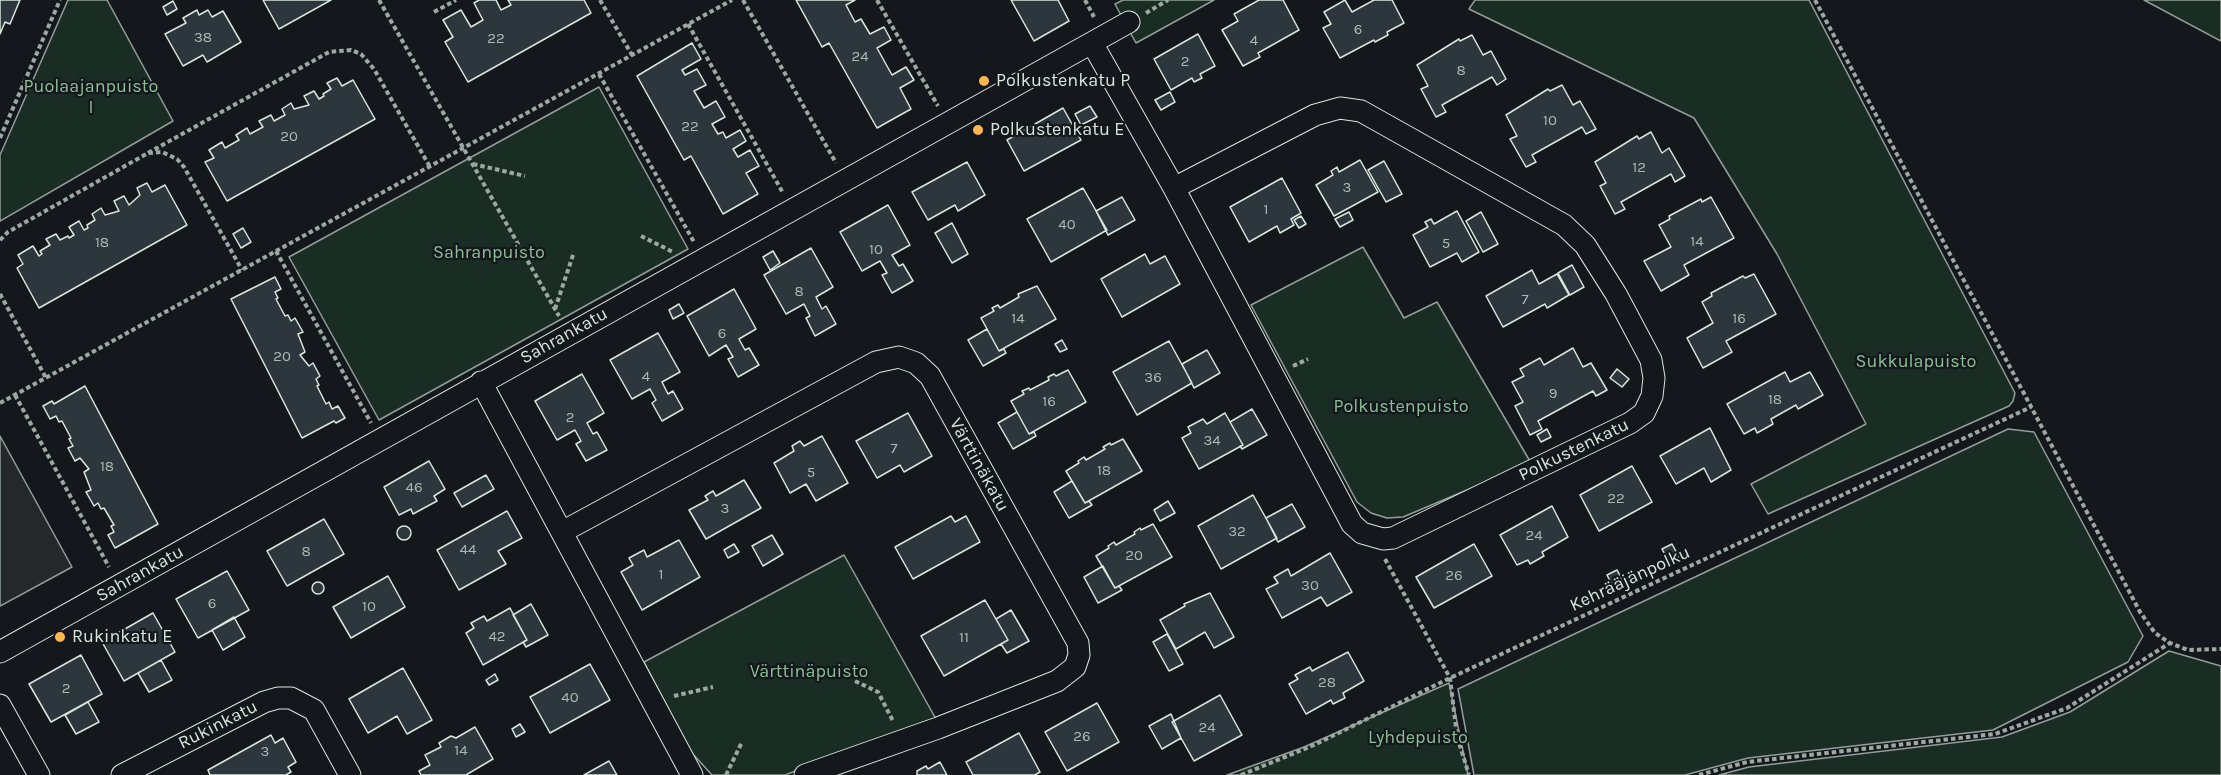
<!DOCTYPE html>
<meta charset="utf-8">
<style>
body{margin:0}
canvas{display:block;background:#14181c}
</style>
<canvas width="2221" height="775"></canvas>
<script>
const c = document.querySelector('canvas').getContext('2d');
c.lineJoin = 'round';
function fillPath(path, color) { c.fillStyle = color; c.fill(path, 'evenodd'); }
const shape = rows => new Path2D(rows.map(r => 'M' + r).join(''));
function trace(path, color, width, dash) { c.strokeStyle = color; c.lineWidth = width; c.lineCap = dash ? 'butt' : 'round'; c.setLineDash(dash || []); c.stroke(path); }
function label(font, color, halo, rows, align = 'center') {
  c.font = font + ' Karla,sans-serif'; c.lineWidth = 4.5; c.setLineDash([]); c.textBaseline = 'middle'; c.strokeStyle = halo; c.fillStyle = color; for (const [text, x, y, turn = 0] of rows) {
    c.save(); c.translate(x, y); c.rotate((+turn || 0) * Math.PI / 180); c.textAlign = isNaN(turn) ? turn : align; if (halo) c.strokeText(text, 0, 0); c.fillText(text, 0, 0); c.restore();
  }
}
const green = shape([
 [68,0,107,0,173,121,0,221,0,155,68,0],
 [1123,0,1214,0,1136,43,1115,4,1123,0],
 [1475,0,1809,0,2015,393,2013,401,2009,406,1768,514,1751,484,1866,424,1777,254,1694,118,1469,9,1475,0],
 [2144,0,2221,0,2221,41,2144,0],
 [599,87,688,249,379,420,289,257,599,87],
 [1363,247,1404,318,1437,302,1531,463,1403,517,1387,518,1371,513,1357,502,1251,305,1363,247],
 [2008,429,2034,432,2143,636,2128,662,1993,730,1748,758,1685,775,1474,775,1458,689,2008,429],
 [844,555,936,719,785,775,712,775,691,752,644,662,844,555],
 [2169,651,2221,666,2221,775,1719,775,1749,767,2002,737,2070,712,2169,651],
 [1449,683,1468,775,1227,775,1304,747,1449,683]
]);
fillPath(green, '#1a2d24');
trace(green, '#939e99', 1.5);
const parking = shape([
 [0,436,72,567,0,606,0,436]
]);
fillPath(parking, '#24282b');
trace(parking, '#939e99', 1.5);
const building = shape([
 [0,0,20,0,10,24,5,22,0,34,0,0],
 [263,0,331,0,279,29,263,0],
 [479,0,496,0,501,10,511,5,508,0,584,0,591,13,468,82,445,42,453,37,443,20,461,10,471,27,483,20,474,3,479,0],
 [796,0,855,0,846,5,855,22,861,19,870,34,884,27,891,40,877,48,892,75,906,67,914,80,900,88,911,109,877,128,829,43,822,47,796,0],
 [1011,0,1058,0,1069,21,1034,41,1011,0],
 [1259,0,1283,0,1299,30,1258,53,1260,57,1243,66,1222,30,1238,21,1234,14,1259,0],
 [1345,0,1352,12,1374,0,1392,0,1404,23,1387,32,1388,35,1375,42,1374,40,1340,58,1323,28,1331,24,1324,12,1345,0],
 [173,1,177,9,167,15,163,7,173,1],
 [197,10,199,15,208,10,212,17,223,11,241,42,207,62,203,55,183,66,165,34,186,23,183,18,197,10],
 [1198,34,1215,66,1200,74,1202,78,1194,82,1192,78,1171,90,1154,59,1198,34],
 [1472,35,1483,55,1491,51,1506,79,1497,85,1492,77,1442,105,1446,112,1436,117,1421,89,1428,86,1417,65,1459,39,1460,41,1472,35],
 [692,43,701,59,682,70,685,75,697,69,706,85,694,91,704,108,716,101,725,117,712,124,718,134,723,132,726,138,740,130,746,141,733,149,738,157,750,150,759,166,746,173,758,194,723,214,691,156,684,160,637,76,692,43],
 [337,78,342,86,353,80,375,119,227,201,205,162,214,158,209,150,222,142,225,148,239,140,236,135,247,128,250,134,263,127,259,121,271,115,274,121,285,115,282,109,291,103,294,109,309,105,304,96,314,91,319,99,324,96,323,94,331,89,327,83,337,78],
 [1562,85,1573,105,1580,101,1596,129,1586,134,1582,127,1532,155,1536,162,1526,167,1510,139,1517,136,1506,115,1548,89,1550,91,1562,85],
 [1170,92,1175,102,1161,110,1155,100,1170,92],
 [1090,106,1097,117,1081,125,1075,114,1090,106],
 [1063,108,1081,140,1024,171,1007,140,1063,108],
 [1651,132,1662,153,1669,148,1685,176,1675,182,1671,174,1621,202,1625,209,1615,214,1600,186,1606,183,1595,162,1637,136,1639,139,1651,132],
 [1360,160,1378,192,1334,216,1316,185,1333,175,1331,171,1337,167,1339,172,1360,160],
 [1384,161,1402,194,1386,202,1368,170,1384,161],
 [967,162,985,195,958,211,955,205,928,220,912,192,967,162],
 [1282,178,1301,213,1291,219,1294,225,1280,233,1277,226,1249,242,1230,207,1282,178],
 [147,183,152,192,165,185,187,225,39,308,17,268,23,264,18,255,33,246,39,256,42,254,40,251,50,245,46,239,56,234,60,240,68,236,69,238,74,235,69,227,79,221,84,230,88,228,87,225,95,220,92,214,101,208,105,215,119,211,114,201,124,196,129,205,140,195,137,188,147,183],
 [1083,188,1107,230,1051,262,1027,219,1083,188],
 [1122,197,1135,220,1108,235,1096,211,1122,197],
 [1711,197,1734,238,1684,265,1689,275,1661,291,1644,261,1671,247,1659,225,1670,219,1669,216,1701,199,1702,202,1711,197],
 [888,205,910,245,892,255,899,266,903,264,913,281,892,293,882,275,887,273,880,261,862,271,840,232,888,205],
 [1457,211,1479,252,1462,262,1457,253,1430,267,1413,235,1428,227,1425,222,1431,219,1434,224,1457,211],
 [1349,212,1353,220,1340,227,1335,219,1349,212],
 [1481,212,1498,244,1483,252,1466,221,1481,212],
 [1301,216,1306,224,1299,228,1294,220,1301,216],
 [952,223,968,254,952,263,935,233,952,223],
 [243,228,251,242,241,248,233,234,243,228],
 [811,248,833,287,816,297,822,309,826,306,836,324,815,336,806,318,810,316,804,304,786,314,764,275,811,248],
 [773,251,780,263,770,270,763,257,773,251],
 [1145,254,1150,264,1165,256,1180,284,1122,317,1101,279,1145,254],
 [1572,265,1584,287,1570,295,1558,273,1572,265],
 [1532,270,1539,284,1557,274,1569,295,1547,308,1545,304,1503,327,1486,296,1532,270],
 [1754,274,1776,314,1726,341,1732,352,1703,368,1687,338,1713,323,1702,302,1712,296,1711,293,1743,276,1745,278,1754,274],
 [275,277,281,289,275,292,278,298,276,299,285,316,288,315,291,321,295,318,303,332,298,334,305,352,300,355,309,366,313,363,320,376,316,379,319,385,317,386,326,404,329,402,332,409,338,406,345,418,336,423,334,421,302,438,231,299,275,277],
 [1037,286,1056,319,999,351,981,318,994,311,992,308,998,305,1000,308,1019,297,1018,294,1037,286],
 [734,289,756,329,739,339,745,350,749,348,759,365,738,377,728,359,733,357,726,345,709,356,687,316,734,289],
 [679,304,684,313,673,319,669,310,679,304],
 [987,329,999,351,1004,349,1006,353,983,366,968,340,987,329],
 [658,333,680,372,662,382,668,394,673,391,683,409,662,421,652,403,656,400,650,389,632,399,610,360,658,333],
 [1062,340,1067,349,1060,352,1055,344,1062,340],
 [1169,341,1192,383,1137,415,1113,372,1169,341],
 [1573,348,1583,367,1591,363,1607,390,1596,396,1593,391,1538,421,1542,429,1530,435,1515,406,1523,402,1512,382,1524,376,1520,369,1540,358,1544,365,1573,348],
 [1207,350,1220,373,1194,388,1182,364,1207,350],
 [1617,369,1629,379,1622,387,1610,378,1617,369],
 [1068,370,1086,402,1029,434,1011,401,1024,394,1022,391,1029,388,1030,390,1049,380,1048,377,1054,374,1056,376,1068,370],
 [1785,372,1790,382,1810,372,1823,395,1798,409,1796,405,1771,419,1773,424,1757,433,1755,428,1744,434,1727,404,1785,372],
 [582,374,604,413,587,423,593,434,597,432,607,450,586,461,576,444,581,441,575,430,557,440,535,401,582,374],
 [85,386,158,524,115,548,108,535,114,532,111,526,114,525,104,508,101,509,98,503,94,506,86,492,91,490,84,472,89,469,80,458,75,461,68,448,73,446,69,439,71,438,62,421,59,422,56,416,50,419,43,406,52,401,54,404,85,386],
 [1252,409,1267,435,1242,449,1240,446,1243,445,1230,422,1252,409],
 [1017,412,1029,434,1034,432,1036,436,1013,449,998,423,1017,412],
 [908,413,932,456,904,472,900,465,877,478,856,441,908,413],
 [1225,413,1243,445,1199,469,1182,438,1191,433,1188,427,1203,419,1207,424,1225,413],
 [1710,428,1731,470,1711,482,1704,468,1676,484,1660,456,1710,428],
 [1547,429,1551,437,1541,442,1537,435,1547,429],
 [822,436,848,483,816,501,806,484,790,493,774,463,794,451,792,446,800,441,804,446,822,436],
 [1123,439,1142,471,1085,503,1066,471,1079,463,1078,461,1084,457,1086,460,1105,449,1103,447,1110,443,1111,445,1123,439],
 [429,461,445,489,434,496,437,501,413,514,411,509,399,515,384,487,429,461],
 [1632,466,1652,502,1599,531,1580,495,1632,466],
 [486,475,494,489,462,507,454,493,486,475],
 [744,480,761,508,706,539,689,510,708,500,705,496,713,491,716,496,744,480],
 [1072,481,1085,503,1089,501,1092,505,1069,518,1054,492,1072,481],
 [1253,495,1277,538,1221,569,1198,526,1253,495],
 [1168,501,1175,513,1160,521,1154,510,1168,501],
 [1292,504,1305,527,1278,542,1266,518,1292,504],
 [1552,506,1568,537,1542,552,1544,556,1530,564,1528,560,1517,565,1500,535,1552,506],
 [507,511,522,538,498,551,506,564,459,590,437,550,507,511],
 [951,516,955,522,966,516,980,542,913,579,895,547,951,516],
 [324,519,344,554,287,586,267,551,324,519],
 [1153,524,1172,557,1115,588,1096,556,1109,548,1108,546,1114,542,1116,545,1135,534,1134,532,1140,528,1141,530,1153,524],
 '397 533a7 7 0 1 1 14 0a7 7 0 1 1-14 0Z',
 [772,535,783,554,763,566,752,546,772,535],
 [679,540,700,577,642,610,621,572,633,565,629,558,644,550,647,557,679,540],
 [734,544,739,552,728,558,724,550,734,544],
 [1474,544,1492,576,1434,608,1416,577,1474,544],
 [1672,544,1679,557,1669,562,1662,549,1672,544],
 [1330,553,1352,592,1327,606,1321,597,1282,618,1266,589,1278,583,1274,577,1288,569,1291,576,1330,553],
 [1103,566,1115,588,1119,586,1122,590,1098,603,1084,577,1103,566],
 [1617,570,1624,583,1614,589,1607,575,1617,570],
 [227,571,249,610,198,638,176,599,227,571],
 [388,576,405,607,351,638,333,607,388,576],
 '312 588a6 6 0 1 1 12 0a6 6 0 1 1-12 0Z',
 [1210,593,1234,637,1214,648,1205,632,1176,649,1160,620,1185,606,1184,604,1210,593],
 [985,600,1008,640,944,676,921,636,985,600],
 [531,604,548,635,526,647,523,642,527,640,513,615,531,604],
 [510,608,527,640,483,665,466,633,474,628,471,623,484,616,487,621,510,608],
 [1011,610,1029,641,1007,653,1001,644,1008,640,996,619,1011,610],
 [153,613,175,652,124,681,102,642,153,613],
 [234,617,245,637,223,650,212,630,234,617],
 [1167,634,1183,664,1169,671,1153,642,1167,634],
 [1348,652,1364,681,1343,693,1345,698,1333,704,1331,700,1306,714,1289,684,1298,679,1295,675,1310,667,1312,671,1348,652],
 [81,655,102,694,51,722,29,684,81,655],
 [161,660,172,680,149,692,138,673,161,660],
 [590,664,610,700,550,733,530,697,590,664],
 [403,668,432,720,407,734,397,716,368,733,349,699,403,668],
 [495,674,498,680,489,685,486,680,495,674],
 [1220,695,1242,735,1194,761,1172,722,1220,695],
 [88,702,99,722,76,734,65,715,88,702],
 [1097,703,1119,742,1067,771,1045,732,1097,703],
 [1171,714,1181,738,1162,749,1149,726,1171,714],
 [520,724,525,732,516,737,512,729,520,724],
 [475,727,493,759,466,775,421,775,419,771,430,765,425,755,441,747,439,743,451,736,456,738,475,727],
 [1019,733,1040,772,1035,775,973,775,966,762,1019,733],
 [271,735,275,743,283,738,296,762,288,767,291,772,286,775,210,775,208,770,271,735],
 [609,761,617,775,584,775,609,761],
 [940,762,947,775,917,775,917,771,926,766,928,769,940,762]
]);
fillPath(building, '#2c363c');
trace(building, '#d8e6dc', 1.5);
const minor = shape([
 [1092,43,1174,188,1352,524,1362,533,1383,539,1393,538,1630,423,1644,413,1652,396,1654,378,1651,360,1616,294,1585,245,1564,225,1361,111,1340,108,1315,115,1174,188],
 [481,382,692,775],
 [562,532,876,362,899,357,916,363,930,376,1078,643,1079,655,1075,667,1057,681,938,728,805,775],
 [0,652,1129,22],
 [0,705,39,775],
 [122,775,264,702,278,698,291,698,314,710,350,775]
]);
trace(minor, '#d8e6dc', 23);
trace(shape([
 [379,0,559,316],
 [600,0,632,55],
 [743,0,836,163],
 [877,0,938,106],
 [1085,0,1094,17],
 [1815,0,2140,612,2155,633,2170,643,2188,650,2221,649],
 [434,12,456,0],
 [1146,13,1168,0],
 [688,24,783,193],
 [599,74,694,242],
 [0,138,60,0],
 [148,153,329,52,351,50,361,54,374,69,430,167],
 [473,164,525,176],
 [641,236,673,252],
 [0,240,8,232,148,153,162,152,177,159,184,167,242,270],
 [276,251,371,423],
 [0,294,46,378],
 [555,309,574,252],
 [1293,366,1308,359],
 [15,395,109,567],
 [0,403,732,0],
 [1385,559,1450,678,1457,736,1469,775],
 [855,681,878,692,893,721],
 [674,696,713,687],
 [726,775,742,742],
 [1241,775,1314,745,1450,678,2031,407],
 [1699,775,1747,762,1995,734,2067,708,2170,643]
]), '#9da8a2', 4, [4.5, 3]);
trace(minor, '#14181c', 21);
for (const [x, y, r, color] of [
 [984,81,6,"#ffb74d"],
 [978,130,6,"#ffb74d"],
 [60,637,6,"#ffb74d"]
]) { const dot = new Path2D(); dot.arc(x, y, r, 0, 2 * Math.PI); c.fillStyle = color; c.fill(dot); trace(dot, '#14181c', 2); }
label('15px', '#adbab4', null, [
 ["6",1358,30],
 ["38",203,38],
 ["22",496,39],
 ["4",1254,41],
 ["24",860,57],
 ["2",1185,62],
 ["8",1461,71],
 ["10",1550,121],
 ["22",690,127],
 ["20",289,137],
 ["12",1639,168],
 ["3",1347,188],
 ["1",1266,210],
 ["40",1067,225],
 ["14",1697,242],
 ["18",102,243],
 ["5",1446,244],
 ["10",876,250],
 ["8",799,292],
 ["7",1525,300],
 ["14",1018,319],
 ["16",1739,319],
 ["6",722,334],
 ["20",282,357],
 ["4",646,377],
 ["36",1153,378],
 ["9",1553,394],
 ["18",1775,400],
 ["16",1049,402],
 ["2",570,418],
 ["34",1212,441],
 ["7",894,449],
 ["18",107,467],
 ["18",1104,471],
 ["5",811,473],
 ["46",414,488],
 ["22",1616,499],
 ["3",725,509],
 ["32",1237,532],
 ["24",1534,536],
 ["44",468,550],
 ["8",306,552],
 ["20",1134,556],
 ["1",661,575],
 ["26",1454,576],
 ["30",1310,586],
 ["6",212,604],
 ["10",369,607],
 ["42",497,637],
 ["11",964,638],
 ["28",1327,683],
 ["2",66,689],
 ["40",570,698],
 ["24",1207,728],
 ["26",1082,737],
 ["14",461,751],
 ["3",265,752]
]);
label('18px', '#d8e6dc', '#14181c', [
 ["Polkustenkatu P",996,81],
 ["Polkustenkatu E",990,130],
 ["Rukinkatu E",72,637]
], 'left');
label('18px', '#8ac095', '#14181c', [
 ["Puolaajanpuisto",91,87],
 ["I",91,108],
 ["Sahranpuisto",489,253],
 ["Sukkulapuisto",1916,362],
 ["Polkustenpuisto",1401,407],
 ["Värttinäpuisto",809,672],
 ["Lyhdepuisto",1418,738]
]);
label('18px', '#d8e6dc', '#14181c', [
 ["Sahrankatu",564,336,-29],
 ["Polkustenkatu",1574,450,-26],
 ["Värttinäkatu",979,465,61],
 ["Sahrankatu",140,574,-29],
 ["Kehrääjänpolku",1630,579,-25],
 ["Rukinkatu",218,725,-27]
]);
</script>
